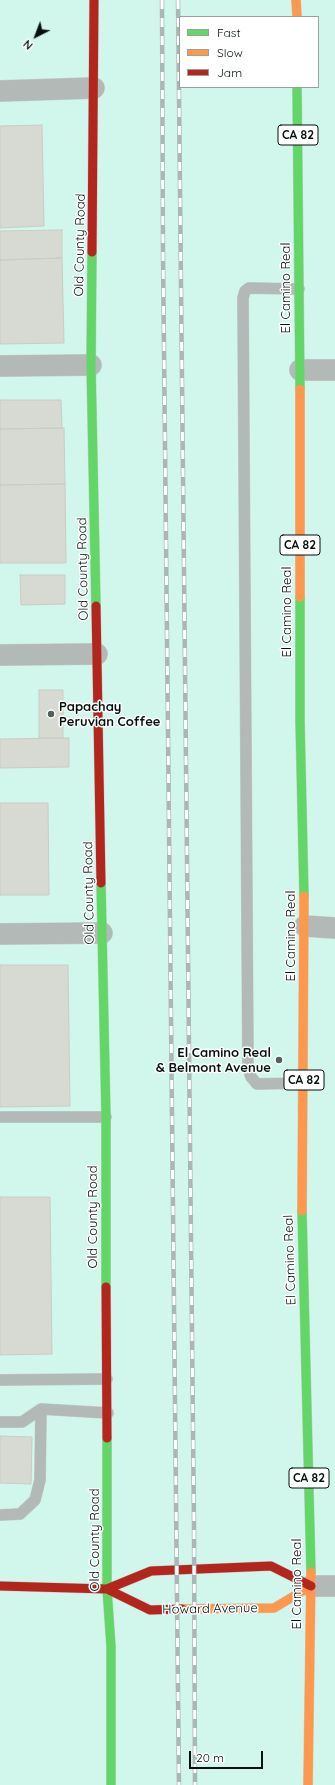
<!DOCTYPE html>
<style>
body{margin:0}
#map{position:relative;width:335px;height:1785px;overflow:hidden;background:#e4f6f0;font-family:Quicksand,sans-serif}
canvas{display:block}
.legend{position:absolute;left:179px;top:16px;width:140px;height:72px;box-sizing:border-box;background:#fff;border:1px solid #9aa09e;margin:0;padding:5px 7px;list-style:none;font-size:12px;color:#03110d}
.legend li{display:flex;align-items:center;gap:8px;height:20px}
.legend b{width:20px;border:1px solid #9aa09e}
.north{position:absolute;left:16px;top:16px;width:40px;height:40px;-webkit-text-stroke:3px #fff;paint-order:stroke;rotate:222deg;font-size:11px;font-weight:700;line-height:16px;text-align:center;color:#03110d}
.north::after{content:'';display:block;margin:auto;width:14px;height:18px;background:#03110d;clip-path:polygon(50% 0,100% 100%,50% 72%,0 100%)}
.scale{position:absolute;left:189px;top:1751px;width:74px;height:18px;box-sizing:border-box;border:2px solid #03110d;border-top:0;padding-left:5px;font-size:12px;line-height:14px;white-space:nowrap;color:#03110d;-webkit-text-stroke:3px #fff;paint-order:stroke}
</style>
<div id="map">
<canvas width="335" height="1785"></canvas>
<ul class="legend">
<li><b style="height:5px;background:#63d668"></b>Fast</li>
<li><b style="height:5px;background:#ff974d"></b>Slow</li>
<li><b style="height:5px;background:#b3261e"></b>Jam</li>
</ul>
<div class="north">N</div>
<div class="scale">20 m</div>
</div>
<script>
const c = document.querySelector('canvas').getContext('2d');
c.lineJoin = 'round';
function fillPath(path, color) { c.fillStyle = color; c.fill(path, 'evenodd'); }
const shape = rows => new Path2D(rows.map(r => 'M' + r).join(''));
function trace(path, color, width, dash) { c.strokeStyle = color; c.lineWidth = width; c.lineCap = dash ? 'butt' : 'round'; c.setLineDash(dash || []); c.stroke(path); }
function label(font, color, halo, rows, align = 'center') {
  c.font = font + ' Quicksand,sans-serif'; c.lineWidth = 3; c.setLineDash([]); c.textBaseline = 'middle'; c.strokeStyle = halo; c.fillStyle = color; for (const [text, x, y, turn = 0] of rows) {
    c.save(); c.translate(x, y); c.rotate((+turn || 0) * Math.PI / 180); c.textAlign = isNaN(turn) ? turn : align; if (halo) c.strokeText(text, 0, 0); c.fillText(text, 0, 0); c.restore();
  }
}
fillPath(shape([
 [0,0,335,0,335,1785,0,1785],
 [180,17,318,17,318,87,180,87]
]), '#d1f6ec');
const building = shape([
 [42,125,44,226,0,228,0,126,42,125],
 [62,230,62,258,0,260,0,231,62,230],
 [62,258,64,343,0,344,0,260,62,258],
 [0,400,61,400,62,428,0,429,0,400],
 [64,428,65,484,0,485,0,429,64,428],
 [65,484,66,563,0,563,0,485,65,484],
 [20,575,65,575,65,604,21,605,20,575],
 [39,690,63,690,63,738,39,738,39,690],
 [69,738,69,767,0,768,0,739,69,738],
 [0,803,48,803,49,895,0,895,0,803],
 [0,965,68,965,70,1106,0,1107,0,965],
 [0,1197,50,1197,52,1354,0,1355,0,1197],
 [0,1436,32,1437,31,1484,0,1483,0,1436]
]);
fillPath(building, '#d7d9d3');
trace(building, '#caccc6', 1);
const lane = shape([
 [299,289,249,288,245,291,243,298,248,1068,251,1077,257,1084,304,1083],
 [0,1117,106,1117],
 [0,1380,107,1379],
 [0,1422,22,1422,41,1409,108,1413],
 [0,1515,20,1514,35,1500,40,1480,41,1409]
]);
const street = shape([
 [0,91,94,88],
 [0,366,91,365],
 [300,370,335,370],
 [0,655,97,654],
 [305,926,335,928],
 [0,934,102,933],
 [311,1586,335,1586]
]);
const fast = shape([
 [297,87,300,389],
 [92,252,91,365,96,606],
 [300,597,300,721,304,896],
 [101,883,106,1117,106,1287],
 [302,1211,311,1572],
 [107,1438,107,1589,111,1646,111,1785]
]);
const slow = shape([
 [296,0,297,17],
 [300,389,300,597],
 [302,1211,304,896],
 [182,1609,274,1608,311,1586],
 [308,1785,311,1572]
]);
const jam = shape([
 [92,252,94,0],
 [96,606,101,883],
 [106,1287,107,1438],
 [0,1586,107,1589,150,1610,182,1609],
 [107,1589,151,1571,271,1566,311,1586]
]);
trace(lane, '#c2d0cb', 12);
trace(street, '#c2d0cb', 22);
trace(fast, '#c2d0cb', 10);
trace(slow, '#c2d0cb', 10);
trace(jam, '#c2d0cb', 10);
trace(lane, '#b2b9b7', 11);
trace(street, '#b2b9b7', 21);
trace(fast, '#63d668', 9);
trace(slow, '#ff974d', 9);
trace(jam, '#b3261e', 9);
const rail = shape([
 [162,0,163,253,179,1785],
 [178,0,194,1524,195,1785]
]);
trace(rail, '#acb6b4', 4.5);
trace(rail, '#fff', 3, [9]);
for (const [x, y, r, color] of [
 [51,714,4,"#52615c"],
 [279,1060,4,"#52615c"]
]) { const dot = new Path2D(); dot.arc(x, y, r, 0, 2 * Math.PI); c.fillStyle = color; c.fill(dot); trace(dot, '#fff', 1.5); }
for (const [x, y, w] of [
 [298,135,40],
 [300,545,40],
 [304,1080,40],
 [309,1478,40]
]) { const box = new Path2D(); box.roundRect(x - w / 2, y - 10, w, 20, 3); c.fillStyle = '#fff'; c.fill(box); trace(box, '#03110d', 1); }
label('bold 12px', '#03110d', null, [
 ["CA 82",298,135],
 ["CA 82",300,545],
 ["CA 82",304,1080],
 ["CA 82",309,1478]
]);
label('13px', '#03110d', '#fff', [
 ["Old County Road",80,245,-89],
 ["El Camino Real",286,288,-90],
 ["Old County Road",83,569,-91],
 ["El Camino Real",287,612,-90],
 ["Old County Road",89,893,-91],
 ["El Camino Real",291,936,-90],
 ["Old County Road",93,1217,-90],
 ["El Camino Real",290,1260,-92],
 ["Old County Road",95,1540,-90],
 ["El Camino Real",297,1584,-90],
 ["Howard Avenue",210,1609,-1]
]);
label('bold 13px', '#03110d', '#fff', [
 ["Papachay",59,707],
 ["Peruvian Coffee",59,722],
 ["El Camino Real",271,1053,"right"],
 ["& Belmont Avenue",271,1068,"right"]
], 'left');
</script>
